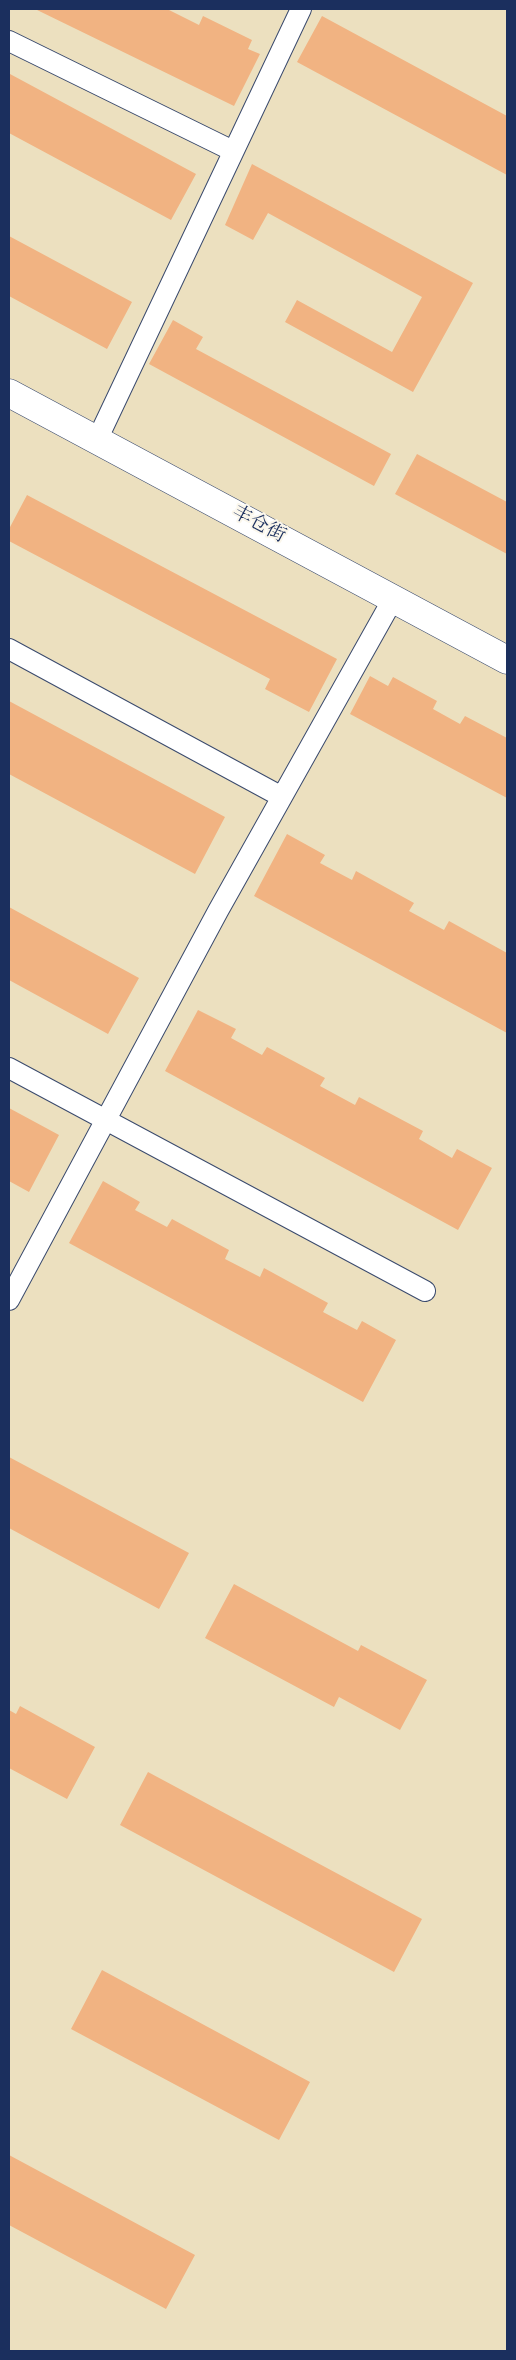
<!DOCTYPE html>
<meta charset="utf-8">
<style>
body{margin:0}
#map{position:relative;width:516px;height:2360px;overflow:hidden;background:#ece0bf;font-family:"Sorts Mill Goudy",serif}
canvas{display:block}
.frame{position:absolute;inset:0;border:10px solid #1b2f5e;pointer-events:none}
</style>
<div id="map">
<canvas width="516" height="2360"></canvas>
<div class="frame"></div>
</div>
<script>
const c = document.querySelector('canvas').getContext('2d');
c.lineJoin = 'round';
function fillPath(path, color) { c.fillStyle = color; c.fill(path, 'evenodd'); }
const shape = rows => new Path2D(rows.map(r => 'M' + r).join(''));
function trace(path, color, width, dash) { c.strokeStyle = color; c.lineWidth = width; c.lineCap = dash ? 'butt' : 'round'; c.setLineDash(dash || []); c.stroke(path); }
function label(font, color, halo, rows, align = 'center') {
  c.font = font + ' "Sorts Mill Goudy","Noto Serif SC",serif'; c.lineWidth = 4; c.setLineDash([]); c.textBaseline = 'middle'; c.strokeStyle = halo; c.fillStyle = color; for (const [text, x, y, turn = 0] of rows) {
    c.save(); c.translate(x, y); c.rotate((+turn || 0) * Math.PI / 180); c.textAlign = isNaN(turn) ? turn : align; if (halo) c.strokeText(text, 0, 0); c.fillText(text, 0, 0); c.restore();
  }
}
fillPath(shape([
 [35,9,167,9,199,25,203,16,252,40,248,49,260,54,234,106],
 [322,16,507,116,507,175,297,62],
 [10,74,196,174,171,220,9,133],
 [252,164,473,283,413,392,285,322,297,300,392,352,422,297,268,213,253,240,225,225],
 [9,236,132,302,107,349,9,296],
 [173,320,203,337,196,349,391,454,374,486,149,364],
 [417,454,507,502,507,554,395,494],
 [27,495,337,659,309,712,265,689,270,679,9,541,9,529],
 [370,676,388,686,393,677,437,701,433,709,460,724,465,716,507,738,507,798,350,714],
 [9,701,225,817,195,874,9,774],
 [287,834,325,855,320,863,352,880,356,871,414,903,409,911,444,930,449,921,507,953,507,1033,254,896],
 [9,907,139,978,108,1034,9,980],
 [198,1010,236,1029,231,1038,262,1055,267,1047,325,1078,320,1086,355,1105,359,1097,423,1131,419,1139,452,1158,457,1149,492,1168,458,1230,165,1071],
 [9,1108,59,1135,29,1192,9,1181],
 [103,1181,140,1202,135,1210,167,1227,172,1219,229,1250,225,1259,260,1277,264,1268,328,1303,323,1312,357,1330,362,1321,396,1340,363,1402,69,1243],
 [9,1457,189,1553,159,1609,9,1528],
 [234,1584,358,1651,361,1645,427,1680,400,1730,339,1697,334,1707,205,1638],
 [20,1706,95,1747,67,1799,9,1768,9,1710,16,1714],
 [148,1772,422,1919,394,1972,120,1825],
 [102,1970,310,2082,279,2140,71,2029],
 [9,2155,195,2255,166,2309,9,2225]
]), '#f1b382');
const service = shape([
 [9,41,233,151],
 [97,440,301,9],
 [9,649,282,797],
 [9,1068,425,1291],
 [9,1300,218,911,393,599]
]);
const tertiary = shape([
 [9,393,507,660]
]);
trace(service, '#3a4a6d', 22);
trace(tertiary, '#3a4a6d', 29);
trace(service, '#fff', 20);
trace(tertiary, '#fff', 28);
label('19px', '#1b2f5e', '#fbf7ec', [
 ["丰仓街",258,526,28]
]);
</script>
